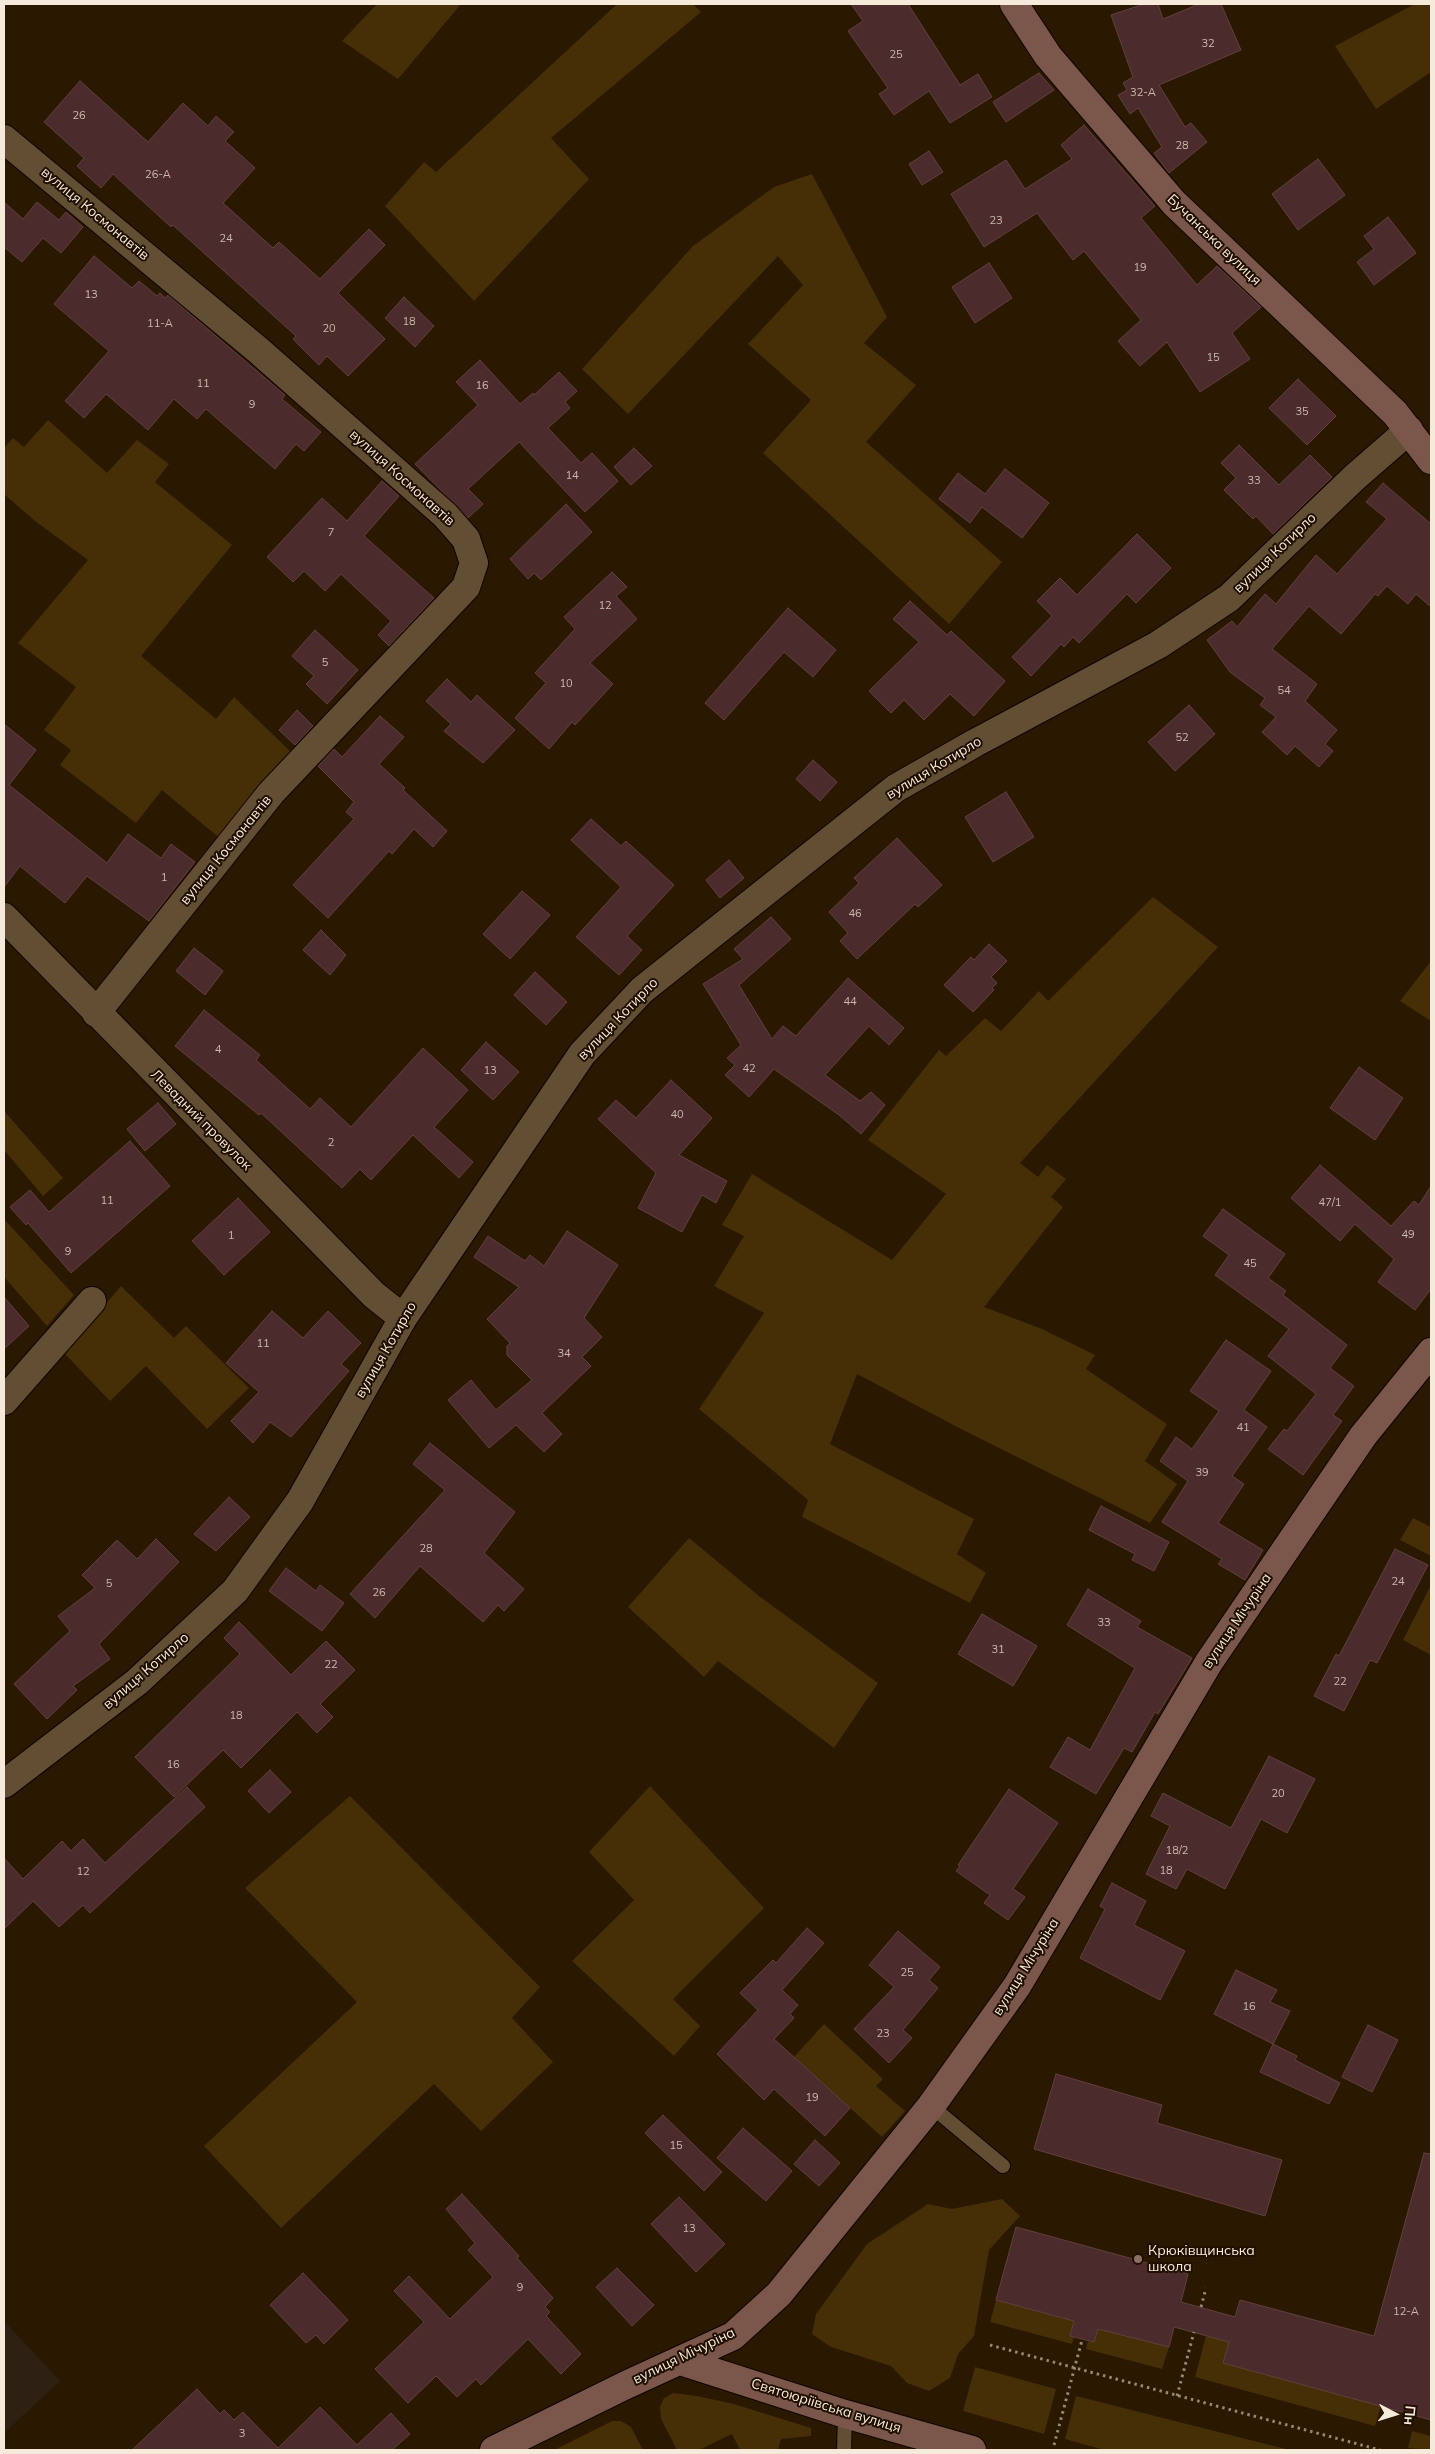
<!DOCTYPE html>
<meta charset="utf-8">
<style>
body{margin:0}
#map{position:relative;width:1435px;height:2454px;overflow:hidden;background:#2a1800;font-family:Mulish,sans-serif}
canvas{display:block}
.frame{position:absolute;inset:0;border:5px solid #f6eadb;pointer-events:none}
.north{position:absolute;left:1370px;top:2389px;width:50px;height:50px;-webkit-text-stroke:4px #200f00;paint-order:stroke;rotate:95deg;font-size:14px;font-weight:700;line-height:20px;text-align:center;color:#f6eadb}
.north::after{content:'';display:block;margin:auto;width:18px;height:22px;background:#f6eadb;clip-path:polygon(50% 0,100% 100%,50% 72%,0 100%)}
</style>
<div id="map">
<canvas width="1435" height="2454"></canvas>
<div class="frame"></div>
<div class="north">Пн</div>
</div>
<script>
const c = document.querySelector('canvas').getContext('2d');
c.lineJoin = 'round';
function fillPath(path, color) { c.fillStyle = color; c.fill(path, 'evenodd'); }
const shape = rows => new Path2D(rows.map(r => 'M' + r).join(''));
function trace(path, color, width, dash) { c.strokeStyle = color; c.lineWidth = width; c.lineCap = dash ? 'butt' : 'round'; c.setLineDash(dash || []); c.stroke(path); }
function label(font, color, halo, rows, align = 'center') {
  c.font = font + ' Mulish,sans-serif'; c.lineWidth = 4; c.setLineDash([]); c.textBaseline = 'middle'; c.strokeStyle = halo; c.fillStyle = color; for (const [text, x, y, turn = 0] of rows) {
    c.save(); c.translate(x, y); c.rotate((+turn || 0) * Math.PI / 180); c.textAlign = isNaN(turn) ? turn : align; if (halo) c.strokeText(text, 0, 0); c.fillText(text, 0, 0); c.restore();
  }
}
fillPath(shape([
 [4,2321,60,2381,4,2433]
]), '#2c2113');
fillPath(shape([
 [377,4,461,4,398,79,342,41],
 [617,4,693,4,701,12,551,138,589,179,474,301,385,206,424,162,436,172],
 [1415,4,1431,4,1431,72,1376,109,1335,46],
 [812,174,887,317,864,343,916,385,866,442,1002,562,949,624,763,453,811,400,748,344,803,285,778,256,628,414,582,369,693,246,774,187],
 [48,420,107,473,137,440,169,464,155,482,232,545,141,656,216,719,234,697,292,753,223,841,162,790,136,823,60,765,71,750,44,730,76,687,18,643,88,560,35,521,4,494,4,448,13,438,24,447],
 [1153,897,1218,947,1020,1163,1038,1177,1047,1165,1066,1179,1051,1197,1063,1207,984,1307,1042,1329,1095,1355,1086,1369,1167,1424,1145,1461,1177,1484,1150,1523,961,1429,857,1374,830,1444,974,1519,957,1554,986,1573,970,1603,802,1517,808,1500,699,1409,764,1313,714,1286,744,1236,722,1225,752,1174,892,1260,946,1194,868,1140,939,1050,946,1056,985,1018,1001,1031,1039,991,1048,1001],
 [1431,961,1431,1021,1400,1001],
 [5,1112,63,1178,43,1196,4,1150],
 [4,1219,74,1295,47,1326,4,1277],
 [121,1286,174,1338,186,1326,249,1388,207,1429,146,1366,110,1401,64,1353],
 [1413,1518,1431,1527,1431,1556,1400,1540],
 [689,1538,759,1596,878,1683,834,1748,718,1661,704,1677,628,1607],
 [1431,1585,1431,1655,1403,1640],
 [650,1786,764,1908,673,1999,700,2026,674,2056,572,1961,634,1900,589,1852],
 [350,1796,540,1987,512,2018,553,2062,481,2131,434,2084,281,2228,204,2146,357,2002,245,1888],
 [824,2024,883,2079,876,2086,905,2111,882,2137,794,2057],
 [1002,2199,1020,2216,989,2250,974,2336,958,2354,950,2378,929,2391,907,2383,891,2366,831,2347,812,2334,816,2314,867,2244,928,2204,952,2209],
 [996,2300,1074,2321,1070,2336,1074,2337,1072,2344,990,2322],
 [1098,2329,1169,2347,1162,2369,1086,2349,1088,2341,1094,2342],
 [1206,2336,1229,2342,1223,2363,1381,2406,1375,2426,1195,2377],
 [975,2367,1056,2389,1044,2434,963,2411],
 [673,2393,697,2396,734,2404,811,2428,811,2436,781,2439,778,2450,740,2450,732,2434,699,2450,677,2450,661,2419,660,2407,664,2398],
 [1076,2396,1290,2450,1104,2450,1065,2439],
 [612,2421,621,2421,631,2427,643,2450,554,2450],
 [1412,2431,1431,2436,1431,2450,1408,2448]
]), '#462e07');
const building = shape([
 [851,4,908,4,960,85,978,74,992,97,950,123,929,91,894,115,879,94,888,88,848,31,863,21,851,4],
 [1144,4,1158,4,1163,19,1199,4,1221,4,1241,50,1159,85,1185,127,1191,123,1207,142,1169,173,1154,153,1162,147,1138,108,1130,114,1118,95,1127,90,1123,83,1133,77,1111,15,1144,4],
 [1039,73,1054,90,1006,122,993,102,1039,73],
 [80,81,148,142,183,103,208,126,216,116,234,132,225,141,255,168,223,203,273,248,279,242,320,279,369,229,385,245,338,293,385,339,348,376,327,356,319,365,293,339,296,336,173,225,171,227,113,174,101,188,77,166,84,158,44,122,80,81],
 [1084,125,1155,206,1141,218,1197,285,1217,266,1261,307,1232,333,1250,359,1200,392,1167,342,1140,366,1118,341,1141,320,1084,251,1073,260,1037,213,984,247,951,194,1006,160,1025,189,1072,159,1061,145,1084,125],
 [929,151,943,172,922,185,909,164,929,151],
 [1318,159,1345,195,1298,230,1272,194,1318,159],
 [4,202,23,219,37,202,59,220,66,212,83,227,61,253,43,238,22,262,4,247,4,202],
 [1388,217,1416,253,1374,285,1357,262,1374,249,1364,236,1388,217],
 [94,256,132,288,139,281,157,296,160,293,165,298,168,295,285,395,282,399,321,432,304,451,296,444,275,469,206,409,197,419,174,399,148,430,106,394,84,418,65,401,109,351,54,304,94,256],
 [989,263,1012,298,975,323,952,287,989,263],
 [404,297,434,326,415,347,385,318,404,297],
 [480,360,520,404,533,393,534,395,559,372,577,391,565,402,570,408,548,428,581,463,592,453,618,481,585,512,519,442,468,489,483,504,468,518,415,464,478,405,456,382,480,360],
 [1298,379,1336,416,1307,445,1269,408,1298,379],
 [1239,445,1279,485,1310,455,1332,477,1273,534,1256,516,1253,519,1224,490,1236,478,1221,463,1239,445],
 [634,448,652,466,631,485,614,467,634,448],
 [1005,469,1049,503,1022,538,982,507,970,523,939,499,958,473,985,494,1005,469],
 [382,481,399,496,364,536,434,598,389,646,378,635,391,621,341,574,325,591,304,571,293,582,267,557,322,498,347,521,382,481],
 [1383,483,1431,524,1431,607,1416,594,1408,604,1387,586,1378,596,1375,594,1341,634,1309,606,1272,649,1317,684,1305,701,1337,730,1325,744,1333,751,1319,767,1295,746,1287,755,1262,732,1276,717,1260,705,1265,698,1230,672,1207,640,1232,621,1237,627,1265,594,1276,604,1316,555,1337,574,1387,519,1366,502,1383,483],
 [566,504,592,532,541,580,534,573,528,579,510,559,566,504],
 [1137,534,1171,568,1136,603,1127,594,1079,643,1073,637,1064,647,1061,644,1031,676,1012,657,1052,616,1037,601,1060,578,1077,595,1137,534],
 [612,572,627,587,616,596,637,619,590,663,613,684,575,725,572,722,549,749,515,718,546,683,535,673,575,629,564,617,612,572],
 [910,601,947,635,951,631,1005,681,974,716,950,694,924,720,904,700,891,713,869,691,919,642,893,619,910,601],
 [788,608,836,650,813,677,784,652,724,720,705,703,788,608],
 [315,630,358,670,327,704,306,684,314,676,292,656,315,630],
 [447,679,471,702,477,695,515,730,483,763,444,731,451,724,426,701,447,679],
 [1189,705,1215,734,1175,771,1148,742,1189,705],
 [297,710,313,726,295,745,279,730,297,710],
 [380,716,404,737,379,764,405,788,403,790,447,831,433,847,414,829,392,854,389,851,328,918,293,885,354,819,346,812,354,802,318,766,334,749,342,757,380,716],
 [4,724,36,750,9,785,107,863,128,834,161,858,171,844,195,862,149,921,87,876,65,903,20,866,4,887,4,724],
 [813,760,837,782,820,801,796,779,813,760],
 [1006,792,1034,837,993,862,965,817,1006,792],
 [591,819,621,846,626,841,674,885,627,936,642,950,619,975,576,937,621,887,571,840,591,819],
 [897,838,942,885,918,907,915,904,857,959,840,941,848,933,829,912,859,883,854,878,897,838],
 [729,860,744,878,720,898,706,880,729,860],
 [522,891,550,915,510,959,483,934,522,891],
 [771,917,791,939,739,985,772,1039,783,1026,796,1036,848,978,904,1028,889,1045,869,1026,825,1075,860,1101,871,1092,885,1105,861,1134,839,1115,774,1069,749,1097,725,1075,735,1065,727,1058,741,1045,703,984,743,959,734,949,771,917],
 [321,930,346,955,330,975,303,950,321,930],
 [989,944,1007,961,991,977,997,983,992,988,994,990,973,1012,944,985,971,957,974,960,989,944],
 [194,948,223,971,205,995,176,971,194,948],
 [535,972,567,1002,546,1025,514,995,535,972],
 [204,1010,260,1055,256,1060,310,1109,320,1098,351,1127,423,1048,468,1090,434,1127,473,1162,459,1178,413,1135,371,1180,360,1169,342,1188,261,1113,259,1115,175,1046,204,1010],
 [486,1042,519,1072,493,1100,461,1070,486,1042],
 [1359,1067,1403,1098,1375,1140,1330,1108,1359,1067],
 [671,1080,712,1118,679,1155,727,1181,716,1203,702,1195,682,1232,638,1208,656,1173,598,1119,616,1100,636,1118,671,1080],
 [158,1103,176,1124,145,1151,127,1129,158,1103],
 [130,1141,170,1186,71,1273,28,1223,26,1225,10,1207,30,1190,49,1212,130,1141],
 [1320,1165,1391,1226,1414,1201,1419,1205,1431,1186,1431,1289,1415,1310,1378,1282,1394,1259,1355,1224,1340,1241,1291,1198,1320,1165],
 [238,1198,270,1232,224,1275,192,1241,238,1198],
 [1223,1209,1285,1254,1268,1278,1286,1291,1283,1295,1347,1345,1330,1368,1354,1386,1333,1415,1342,1421,1303,1475,1268,1449,1284,1429,1287,1431,1316,1394,1268,1356,1289,1329,1215,1275,1229,1255,1203,1236,1223,1209],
 [567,1231,618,1265,584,1318,602,1337,582,1357,591,1366,542,1413,562,1434,544,1452,516,1425,489,1448,448,1400,471,1380,496,1410,532,1380,507,1355,507,1346,510,1343,487,1319,519,1287,474,1257,488,1236,525,1261,530,1255,544,1266,567,1231],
 [4,1297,29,1326,4,1349,4,1297],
 [272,1311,303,1338,328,1311,361,1343,341,1364,349,1371,291,1437,270,1422,253,1443,231,1421,259,1392,226,1363,272,1311],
 [1226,1340,1271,1371,1244,1410,1267,1427,1232,1476,1244,1484,1218,1523,1263,1550,1245,1580,1218,1564,1222,1559,1162,1522,1188,1481,1160,1461,1176,1437,1192,1449,1219,1411,1190,1391,1226,1340],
 [430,1443,515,1512,484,1553,524,1589,504,1611,498,1605,483,1622,420,1566,375,1618,350,1594,445,1490,413,1464,430,1443],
 [229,1497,250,1517,216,1551,194,1534,229,1497],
 [1101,1506,1169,1542,1154,1571,1132,1560,1135,1554,1089,1530,1101,1506],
 [156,1539,179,1562,99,1644,110,1659,73,1686,77,1690,47,1719,14,1684,70,1631,58,1616,95,1588,82,1575,117,1540,137,1559,156,1539],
 [1395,1549,1428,1565,1377,1663,1370,1660,1344,1711,1314,1696,1336,1654,1339,1656,1395,1549],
 [286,1568,316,1591,320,1585,344,1603,322,1631,269,1591,286,1568],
 [1088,1589,1141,1621,1137,1627,1192,1658,1158,1714,1155,1712,1132,1752,1124,1748,1096,1794,1050,1767,1068,1737,1090,1750,1135,1668,1067,1625,1088,1589],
 [982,1614,1037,1646,1013,1686,958,1654,982,1614],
 [239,1622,291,1675,326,1641,355,1670,320,1704,333,1717,317,1733,297,1712,241,1768,223,1750,174,1797,135,1757,240,1654,224,1638,239,1622],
 [1269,1756,1315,1779,1287,1833,1261,1819,1225,1889,1187,1869,1176,1889,1146,1874,1170,1826,1151,1816,1163,1793,1231,1828,1269,1756],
 [270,1770,291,1792,269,1813,248,1791,270,1770],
 [187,1787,205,1807,90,1913,83,1905,59,1927,33,1901,4,1929,4,1858,23,1879,62,1841,71,1851,83,1839,105,1863,187,1787],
 [1009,1789,1058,1823,1013,1889,1025,1897,1008,1920,984,1903,990,1895,956,1871,960,1866,958,1865,1009,1789],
 [1112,1883,1146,1901,1134,1925,1185,1951,1160,2000,1080,1958,1105,1909,1100,1906,1112,1883],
 [807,1928,824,1943,782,1990,798,2005,790,2014,794,2018,774,2039,850,2108,825,2136,774,2089,764,2100,717,2054,758,2010,740,1993,773,1960,776,1963,807,1928],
 [898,1931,940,1967,929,1980,938,1988,903,2030,912,2038,889,2063,854,2029,894,1987,869,1965,898,1931],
 [1236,1970,1277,1990,1270,2002,1290,2011,1273,2044,1214,2014,1236,1970],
 [1368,2025,1398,2040,1372,2092,1342,2077,1368,2025],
 [1273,2044,1297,2056,1295,2060,1340,2083,1329,2104,1260,2072,1273,2044],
 [1056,2074,1162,2105,1157,2123,1282,2160,1265,2216,1034,2149,1056,2074],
 [663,2115,722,2172,704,2191,645,2133,663,2115],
 [743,2128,792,2171,766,2201,717,2158,743,2128],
 [815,2140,840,2163,819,2186,794,2164,815,2140],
 [1424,2153,1431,2154,1431,2420,1223,2363,1229,2342,1174,2327,1169,2347,1098,2329,1094,2342,1070,2336,1074,2321,996,2300,1016,2227,1188,2274,1181,2302,1235,2317,1240,2300,1374,2336,1424,2153],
 [462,2194,519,2256,517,2258,553,2298,545,2307,550,2312,546,2316,581,2354,561,2374,528,2339,481,2385,476,2379,457,2397,436,2376,408,2403,375,2369,424,2322,394,2291,409,2276,450,2319,493,2277,468,2250,475,2243,446,2209,462,2194],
 [679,2197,725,2244,696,2272,651,2224,679,2197],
 [617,2268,654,2305,632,2326,596,2287,617,2268],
 [303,2273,348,2320,324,2344,316,2335,306,2343,270,2305,303,2273],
 [197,2389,220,2414,224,2410,234,2420,243,2412,278,2448,320,2407,357,2445,391,2413,410,2434,392,2450,132,2450,197,2389]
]);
fillPath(building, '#4b2b2b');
trace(building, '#63403f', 1);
const lane = shape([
 [931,2106,1003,2166],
 [844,2450,845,2414]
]);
const street = shape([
 [4,139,258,350,445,515,466,539,474,563,466,587,271,793,96,1013],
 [4,917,374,1295,403,1318],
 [4,1401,92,1301],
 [4,1784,137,1682,235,1591,300,1501,403,1318,582,1054,642,990,896,788,975,743,1158,645,1229,598,1355,477,1409,430]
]);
const secondary = shape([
 [1014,4,1048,56,1174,203,1395,413,1431,460],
 [680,2361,845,2414,972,2450],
 [494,2450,626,2385,733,2336,779,2294,931,2106,1017,1986,1209,1662,1363,1436,1431,1352]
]);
trace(lane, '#110400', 16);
trace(street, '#110400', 30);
trace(secondary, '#110400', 30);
trace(shape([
 [1201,2307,1206,2288],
 [990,2345,1380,2450],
 [1177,2396,1194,2332],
 [1054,2445,1082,2340]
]), '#978875', 3, [2.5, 4]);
trace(lane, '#624e33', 14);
trace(street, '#624e33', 28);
trace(secondary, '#7b574b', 28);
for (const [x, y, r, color] of [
 [1138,2259,5,"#8d6e63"]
]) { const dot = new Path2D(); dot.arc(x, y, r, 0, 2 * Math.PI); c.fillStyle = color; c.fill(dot); trace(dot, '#200f00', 2); }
label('11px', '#cbbaaf', null, [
 ["32",1208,44],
 ["25",896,55],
 ["32-А",1143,93],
 ["26",79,116],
 ["28",1182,146],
 ["26-А",158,175],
 ["23",996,221],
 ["24",226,239],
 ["19",1140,268],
 ["13",91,295],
 ["18",409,322],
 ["11-А",160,324],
 ["20",329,329],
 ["15",1213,358],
 ["11",203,384],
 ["16",482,386],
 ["9",252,405],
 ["35",1302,412],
 ["14",572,476],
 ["33",1254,481],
 ["7",331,533],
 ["12",605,606],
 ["5",325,663],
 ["10",566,684],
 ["54",1284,691],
 ["52",1182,738],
 ["1",164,878],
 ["46",855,914],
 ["44",850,1002],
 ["4",218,1050],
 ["42",749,1069],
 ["13",490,1071],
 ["40",677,1115],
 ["2",331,1143],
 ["11",107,1201],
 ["47/1",1330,1203],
 ["49",1408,1235],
 ["1",231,1236],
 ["9",68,1252],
 ["45",1250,1264],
 ["11",263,1344],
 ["34",564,1354],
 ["41",1243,1428],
 ["39",1202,1473],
 ["28",426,1549],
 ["24",1398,1582],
 ["5",109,1584],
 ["26",379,1593],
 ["33",1104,1623],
 ["31",998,1650],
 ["22",331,1665],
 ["22",1340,1682],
 ["18",236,1716],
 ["16",173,1765],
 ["20",1278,1794],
 ["18/2",1177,1851],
 ["18",1166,1871],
 ["12",83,1872],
 ["25",907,1973],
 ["16",1249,2007],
 ["23",883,2034],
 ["19",812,2098],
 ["15",676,2146],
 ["13",689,2229],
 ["9",520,2288],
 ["12-А",1406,2312],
 ["3",242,2434]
]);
label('14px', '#f6eadb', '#200f00', [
 ["вулиця Космонавтів",95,214,40],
 ["Бучанська вулиця",1214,240,44],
 ["вулиця Космонавтів",402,478,42],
 ["вулиця Котирло",1275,553,-44],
 ["вулиця Котирло",934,768,-31],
 ["вулиця Космонавтів",226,850,-51],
 ["вулиця Котирло",618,1019,-46],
 ["Левадний провулок",201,1120,45],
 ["вулиця Котирло",386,1350,-60],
 ["вулиця Мічуріна",1237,1621,-56],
 ["вулиця Котирло",146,1671,-41],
 ["вулиця Мічуріна",1026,1967,-58],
 ["вулиця Мічуріна",684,2356,-26],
 ["Святоюріївська вулиця",826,2406,17]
]);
label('14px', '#f6eadb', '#200f00', [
 ["Крюківщинська",1148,2251],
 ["школа",1148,2267]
], 'left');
</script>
